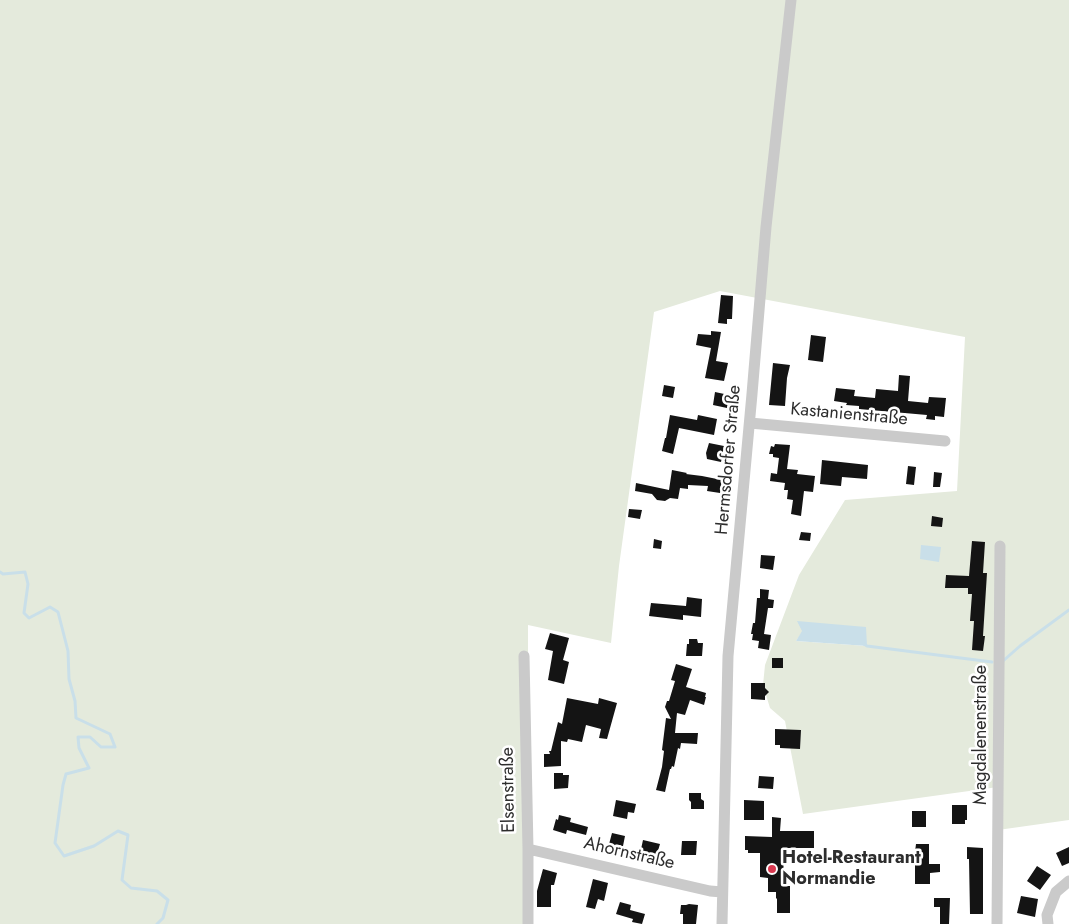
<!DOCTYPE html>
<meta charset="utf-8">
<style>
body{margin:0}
canvas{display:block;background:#fff}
</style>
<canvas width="1069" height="924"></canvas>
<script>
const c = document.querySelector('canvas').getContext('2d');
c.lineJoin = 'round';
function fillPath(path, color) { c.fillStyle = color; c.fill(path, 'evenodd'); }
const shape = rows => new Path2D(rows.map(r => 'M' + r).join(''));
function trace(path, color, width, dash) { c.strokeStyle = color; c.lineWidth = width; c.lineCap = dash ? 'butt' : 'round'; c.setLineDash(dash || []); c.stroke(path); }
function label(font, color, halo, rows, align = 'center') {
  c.font = font + ' Jost,sans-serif'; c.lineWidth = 5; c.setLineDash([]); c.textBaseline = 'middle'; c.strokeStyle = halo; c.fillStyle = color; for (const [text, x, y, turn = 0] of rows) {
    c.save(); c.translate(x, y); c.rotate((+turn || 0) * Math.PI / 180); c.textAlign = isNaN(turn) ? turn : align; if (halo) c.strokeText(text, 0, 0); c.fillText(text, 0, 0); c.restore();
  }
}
fillPath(shape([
 [0,0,1069,0,1069,820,998,830,998,787,803,814,785,721,770,708,763,685,765,665,799,575,845,500,957,491,965,337,720,291,654,312,619,566,611,643,528,625,528,924,0,924],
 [803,631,867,646,796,641]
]), '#e4eadc');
fillPath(shape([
 [921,545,941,547,939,562,920,559],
 [797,621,866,627,867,646,796,641,802,631]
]), '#c9dfe9');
trace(shape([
 [0,572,3,574,25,572,28,584,24,613,29,618,50,607,58,612,68,651,69,679,75,701,76,718,110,734,115,747,101,747,90,737,78,737,79,748,89,768,66,774,63,785,55,843,64,856,94,846,118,831,128,835,122,880,131,888,157,891,168,900,163,918,157,924],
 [864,644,867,646,992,662],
 [1003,661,1020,646,1069,610]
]), '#c9dfe9', 3);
fillPath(shape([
 [721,295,733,296,732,319,727,319,727,324,718,323],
 [711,331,721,332,716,361,728,363,724,381,705,378,711,348,696,345,698,334,711,335],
 [811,335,826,337,823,362,808,360],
 [773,363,790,365,787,378,785,406,769,405],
 [899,375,910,376,908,401,928,403,929,397,946,398,944,417,935,416,935,420,926,419,927,415,859,409,859,406,846,405,847,403,834,401,836,388,855,390,854,396,875,398,876,389,898,391],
 [664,385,675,387,673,398,662,396],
 [715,392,729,395,727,408,713,405],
 [670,415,697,420,698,415,717,419,714,435,679,428,673,454,662,451,665,438,666,438],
 [709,443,724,446,721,462,707,459,706,453],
 [775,444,790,445,787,469,798,470,797,474,815,476,813,492,804,491,801,516,791,514,793,500,787,499,788,490,784,490,785,483,770,481,771,473,777,474,779,458,773,457,773,454,769,454,771,446,774,447],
 [822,460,868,465,867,479,842,477,841,486,820,484],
 [908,466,916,467,914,485,906,484],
 [672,470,687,473,686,474,702,476,722,480,720,493,707,491,708,486,688,485,688,489,680,488,678,499,670,498,665,501,657,500,652,494,635,491,636,483,669,490],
 [934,472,942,473,940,487,933,487],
 [629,509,642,510,640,519,628,517],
 [932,516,943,518,942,527,931,526],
 [801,532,811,533,810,541,799,540],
 [654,539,662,541,661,549,653,548],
 [972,541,985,542,983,573,987,573,983,636,985,636,983,651,972,650,974,621,970,621,972,594,968,594,968,588,945,588,946,575,969,576],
 [761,555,775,556,773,570,760,568],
 [760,589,769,590,768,599,774,600,773,608,768,608,764,634,771,635,769,650,758,648,759,641,752,640,753,634,751,634,753,623,755,623,757,598,760,598],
 [687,597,702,599,701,617,683,615,683,620,649,616,651,603,686,606],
 [550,633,569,638,563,660,569,662,564,684,548,680,553,651,545,649],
 [689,639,697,639,698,643,703,643,702,656,686,656,687,644,689,644],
 [772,658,783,658,783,668,772,668],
 [676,664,692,669,686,687,706,693,705,697,706,697,704,705,690,700,685,715,677,713,675,733,698,733,697,744,681,743,680,749,678,748,674,767,672,766,671,769,670,769,665,792,656,790,662,767,664,751,662,750,666,718,671,719,665,707,667,701,669,701,675,681,671,680],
 [751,683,765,683,765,688,769,692,765,696,765,700,751,699],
 [567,698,598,704,599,698,617,703,607,739,599,738,601,729,586,725,582,742,568,739,567,742,561,741,561,766,544,767,544,754,550,754,549,751,551,751,558,722,562,724],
 [775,729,801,730,800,749,780,748,780,745,775,745],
 [554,773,563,773,563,775,569,775,568,788,554,789],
 [759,776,774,777,773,789,758,788],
 [689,793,701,793,701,799,704,801,704,809,691,809,691,802,689,800],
 [616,800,636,804,634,813,628,812,627,819,613,816],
 [744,800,764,801,764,820,744,820],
 [952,805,967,805,967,820,965,820,965,824,952,824],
 [912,811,926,811,926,827,912,827],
 [559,815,571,818,570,822,588,827,586,835,567,830,566,834,553,830,556,819,558,820],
 [772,817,781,818,780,831,814,831,814,848,784,848,783,886,790,886,790,913,777,913,777,899,776,898,776,892,768,892,768,878,760,877,760,853,748,853,748,850,745,850,745,836,772,837],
 [612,833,625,836,622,851,608,848],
 [643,840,660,844,657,854,656,853,654,858,640,854],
 [682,841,697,841,696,855,681,855],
 [916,844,929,844,929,864,940,864,940,872,930,873,930,884,915,884,915,859,909,859,915,852],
 [967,847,983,848,983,914,970,914,969,859,967,859],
 [1069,847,1069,863,1062,866,1056,853],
 [1037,866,1051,875,1040,890,1027,881],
 [543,869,557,873,554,885,551,885,551,907,537,907,537,891],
 [593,879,608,883,604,901,598,899,595,909,586,907],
 [1021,896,1038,899,1035,917,1017,913],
 [934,898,950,898,949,924,940,924,940,907,934,907],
 [620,902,631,905,630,910,645,914,642,924,632,922,633,919,616,914],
 [689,904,698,905,696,924,683,924,683,914,680,914,681,905,686,905]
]), '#141414');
trace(shape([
 [750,423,945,441],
 [524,656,528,849,528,924],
 [528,849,710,891,722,892],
 [722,924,728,656,752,394,766,227,791,0],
 [997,924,1000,546],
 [1048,924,1047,915,1056,892,1069,881]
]), '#cacaca', 11);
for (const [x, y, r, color] of [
 [772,869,5,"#da3950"]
]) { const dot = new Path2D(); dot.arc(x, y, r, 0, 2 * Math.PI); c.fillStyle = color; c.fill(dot); trace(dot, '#fff', 2); }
label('18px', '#2d2d2d', '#fff', [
 ["Kastanienstraße",849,415,5],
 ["Hermsdorfer Straße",729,460,-85],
 ["Magdalenenstraße",982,735,-90],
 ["Elsenstraße",509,790,-91],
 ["Ahornstraße",629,854,13]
]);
label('bold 18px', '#2d2d2d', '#fff', [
 ["Hotel-Restaurant",782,859],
 ["Normandie",782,880]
], 'left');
</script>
